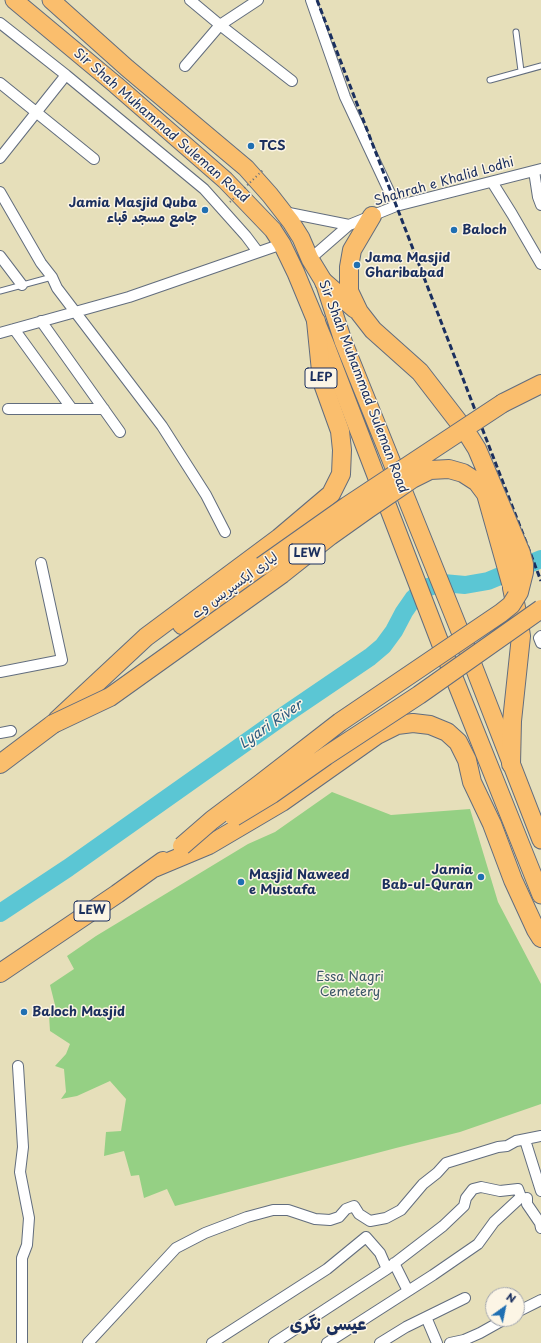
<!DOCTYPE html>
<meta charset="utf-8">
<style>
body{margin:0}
#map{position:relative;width:541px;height:1343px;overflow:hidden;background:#e6dfba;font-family:"Playpen Sans",sans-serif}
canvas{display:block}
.north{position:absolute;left:485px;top:1287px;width:40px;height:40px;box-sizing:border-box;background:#fcf5e5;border:1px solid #a2a6af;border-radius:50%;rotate:33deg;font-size:11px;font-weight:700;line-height:16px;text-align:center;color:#1b2f5e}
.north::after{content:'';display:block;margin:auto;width:14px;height:18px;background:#1f6fb2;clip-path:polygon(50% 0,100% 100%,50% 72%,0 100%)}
</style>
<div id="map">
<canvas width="541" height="1343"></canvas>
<div class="north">N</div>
</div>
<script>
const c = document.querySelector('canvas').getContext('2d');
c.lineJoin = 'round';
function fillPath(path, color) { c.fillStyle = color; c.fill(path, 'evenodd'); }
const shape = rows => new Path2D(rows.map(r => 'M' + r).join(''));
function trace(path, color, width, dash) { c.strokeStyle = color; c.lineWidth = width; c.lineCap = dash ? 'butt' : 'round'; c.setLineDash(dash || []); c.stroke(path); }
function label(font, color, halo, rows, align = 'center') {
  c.font = font + ' "Playpen Sans","Playpen Sans Arabic",sans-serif'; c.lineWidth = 3; c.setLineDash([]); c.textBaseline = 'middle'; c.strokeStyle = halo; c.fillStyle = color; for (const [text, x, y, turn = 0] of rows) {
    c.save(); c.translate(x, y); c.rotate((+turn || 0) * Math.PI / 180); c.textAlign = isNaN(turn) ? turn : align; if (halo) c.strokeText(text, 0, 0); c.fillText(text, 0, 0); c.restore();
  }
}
fillPath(shape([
 [332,792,391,815,470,809,498,902,541,984,541,1104,460,1132,396,1148,175,1206,167,1189,144,1198,139,1175,131,1176,124,1151,104,1156,106,1132,121,1131,126,1099,110,1081,77,1096,61,1099,66,1092,64,1069,55,1066,66,1054,70,1044,50,1031,49,1015,56,1009,50,985,74,969,67,956,96,936,248,844,275,832]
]), '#95d084');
trace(shape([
 [0,913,68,868,286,714,370,657,383,646,394,631,404,612,413,599,425,588,443,583,465,585,488,581,541,559]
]), '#5bc6d4', 18);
const service = shape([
 [516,32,521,71],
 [490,80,541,66],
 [0,291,52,277]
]);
const minor = shape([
 [190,0,220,25,292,81],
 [311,0,345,97,396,206],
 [0,23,66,75,204,189,246,236,258,252],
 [185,66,220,25,258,0],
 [0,83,94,159],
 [0,158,66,75],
 [534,171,538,197,541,205],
 [492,182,512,214,541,264],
 [0,192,41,263,52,277,57,288,162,426,206,495,225,532],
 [284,212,349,225,396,206,541,169],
 [0,256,22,285],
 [310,259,349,225],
 [41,321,120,432],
 [14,329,72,409],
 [0,333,129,297,282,244],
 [8,409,104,409],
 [541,636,539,638,541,643],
 [0,672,62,660,41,563],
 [0,733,11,731],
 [18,1066,23,1147,20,1172,29,1218,27,1245,22,1258,22,1343],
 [525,1140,541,1191],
 [527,1198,527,1204,540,1223,541,1228],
 [394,1263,408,1291],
 [517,1312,541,1300],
 [426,1317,437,1343],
 [88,1343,176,1248,205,1233,247,1217,273,1210,288,1210,315,1219,330,1220,339,1217,346,1209,354,1206,359,1214,370,1221,386,1218,401,1210,423,1184,437,1173,446,1163,498,1147,507,1146,516,1141,541,1136],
 [212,1343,327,1269,366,1237,380,1253,387,1269,443,1226,464,1206,466,1198,473,1189,481,1187,500,1191,518,1189,521,1197],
 [274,1343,387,1269],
 [327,1343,433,1275,478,1244,494,1222,521,1197],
 [380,1343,406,1327,465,1298],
 [450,1343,464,1340,480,1333,505,1319]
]);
const trunk = shape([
 [14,0,116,85,225,180,273,230,282,244,296,273,325,343,441,645,541,895],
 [51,0,127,68,246,168,270,195,291,222,301,238,310,259,324,282,343,341,461,634,541,840]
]);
const motorway = shape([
 [372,216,352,250,349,267,349,291,359,312,373,330,420,372,467,433],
 [324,282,355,309],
 [503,403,541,384],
 [182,625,262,566],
 [57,720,146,637,279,538,331,494,341,474,342,450,340,431,322,381,316,321],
 [0,764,65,715],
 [511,764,512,721,521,636,518,617,512,588],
 [154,868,209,845,282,802,377,735,397,725,413,723,430,725,447,732,458,742,467,760,472,782,492,824,513,880,536,930,541,938],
 [0,973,117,894,163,861]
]);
trace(service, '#626d7e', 7);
trace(minor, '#626d7e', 12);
trace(trunk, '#626d7e', 19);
trace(motorway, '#626d7e', 20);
trace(service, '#fff', 5);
trace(minor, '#fff', 10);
trace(trunk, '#fabe6d', 17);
trace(motorway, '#fabe6d', 18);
trace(shape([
 [317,0,541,581]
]), '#1b2f5e', 3, [6, 3]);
const motorwayBridge = shape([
 [262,566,347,506,503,403],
 [53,724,110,697,282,574,330,536,368,509,412,479,430,470,449,469,463,473,477,482,486,494,511,583],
 [234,817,272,794,326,756,419,695,541,609],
 [182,846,212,820,260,784,340,722,501,613,511,605,516,597,519,592,524,572,524,564,521,553,477,449,467,433]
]);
trace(motorwayBridge, '#626d7e', 20, []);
trace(shape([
 [230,202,264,169]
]), '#626d7e', 2, [1, 3]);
trace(motorwayBridge, '#fabe6d', 18);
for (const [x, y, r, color] of [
 [251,146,4,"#1f6fb2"],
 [205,210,4,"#1f6fb2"],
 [454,230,4,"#1f6fb2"],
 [357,265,4,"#1f6fb2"],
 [481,877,4,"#1f6fb2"],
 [241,882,4,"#1f6fb2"],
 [24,1012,4,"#1f6fb2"]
]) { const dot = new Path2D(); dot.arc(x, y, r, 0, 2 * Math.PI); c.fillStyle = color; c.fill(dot); trace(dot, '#fcf5e5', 1.5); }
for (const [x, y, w] of [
 [321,378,32],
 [307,554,36],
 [92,911,36]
]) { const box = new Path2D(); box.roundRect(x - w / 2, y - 10, w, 20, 3); c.fillStyle = '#fcf5e5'; c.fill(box); trace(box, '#1b2f5e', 1); }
label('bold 12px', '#1b2f5e', null, [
 ["LEP",321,378],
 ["LEW",307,554],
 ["LEW",92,911]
]);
label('13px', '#1b2f5e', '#fcf5e5', [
 ["Sir Shah Muhammad Suleman Road",161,126,41],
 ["Shahrah e Khalid Lodhi",444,182,-16],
 ["Sir Shah Muhammad Suleman Road",363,387,69],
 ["لیاری ایکسپریس وے",235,586,-36]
]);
label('bold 13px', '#1b2f5e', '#fcf5e5', [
 ["TCS",259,146],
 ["Jamia Masjid Quba",197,203,"right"],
 ["جامع مسجد قباء",197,218,"right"],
 ["Baloch",462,230],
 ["Jama Masjid",365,258],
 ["Gharibabad",365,273],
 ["Jamia",473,870,"right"],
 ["Bab-ul-Quran",473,885,"right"],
 ["Masjid Naweed",249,875],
 ["e Mustafa",249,890],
 ["Baloch Masjid",32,1012]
], 'left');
label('13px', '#3a5768', '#fcf5e5', [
 ["Essa Nagri",350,977],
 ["Cemetery",350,992]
]);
label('italic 14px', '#2e5c81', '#fcf5e5', [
 ["Lyari River",271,725,-35]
]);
label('bold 17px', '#1b2f5e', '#fcf5e5', [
 ["عیسی نگری",328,1325]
]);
</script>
